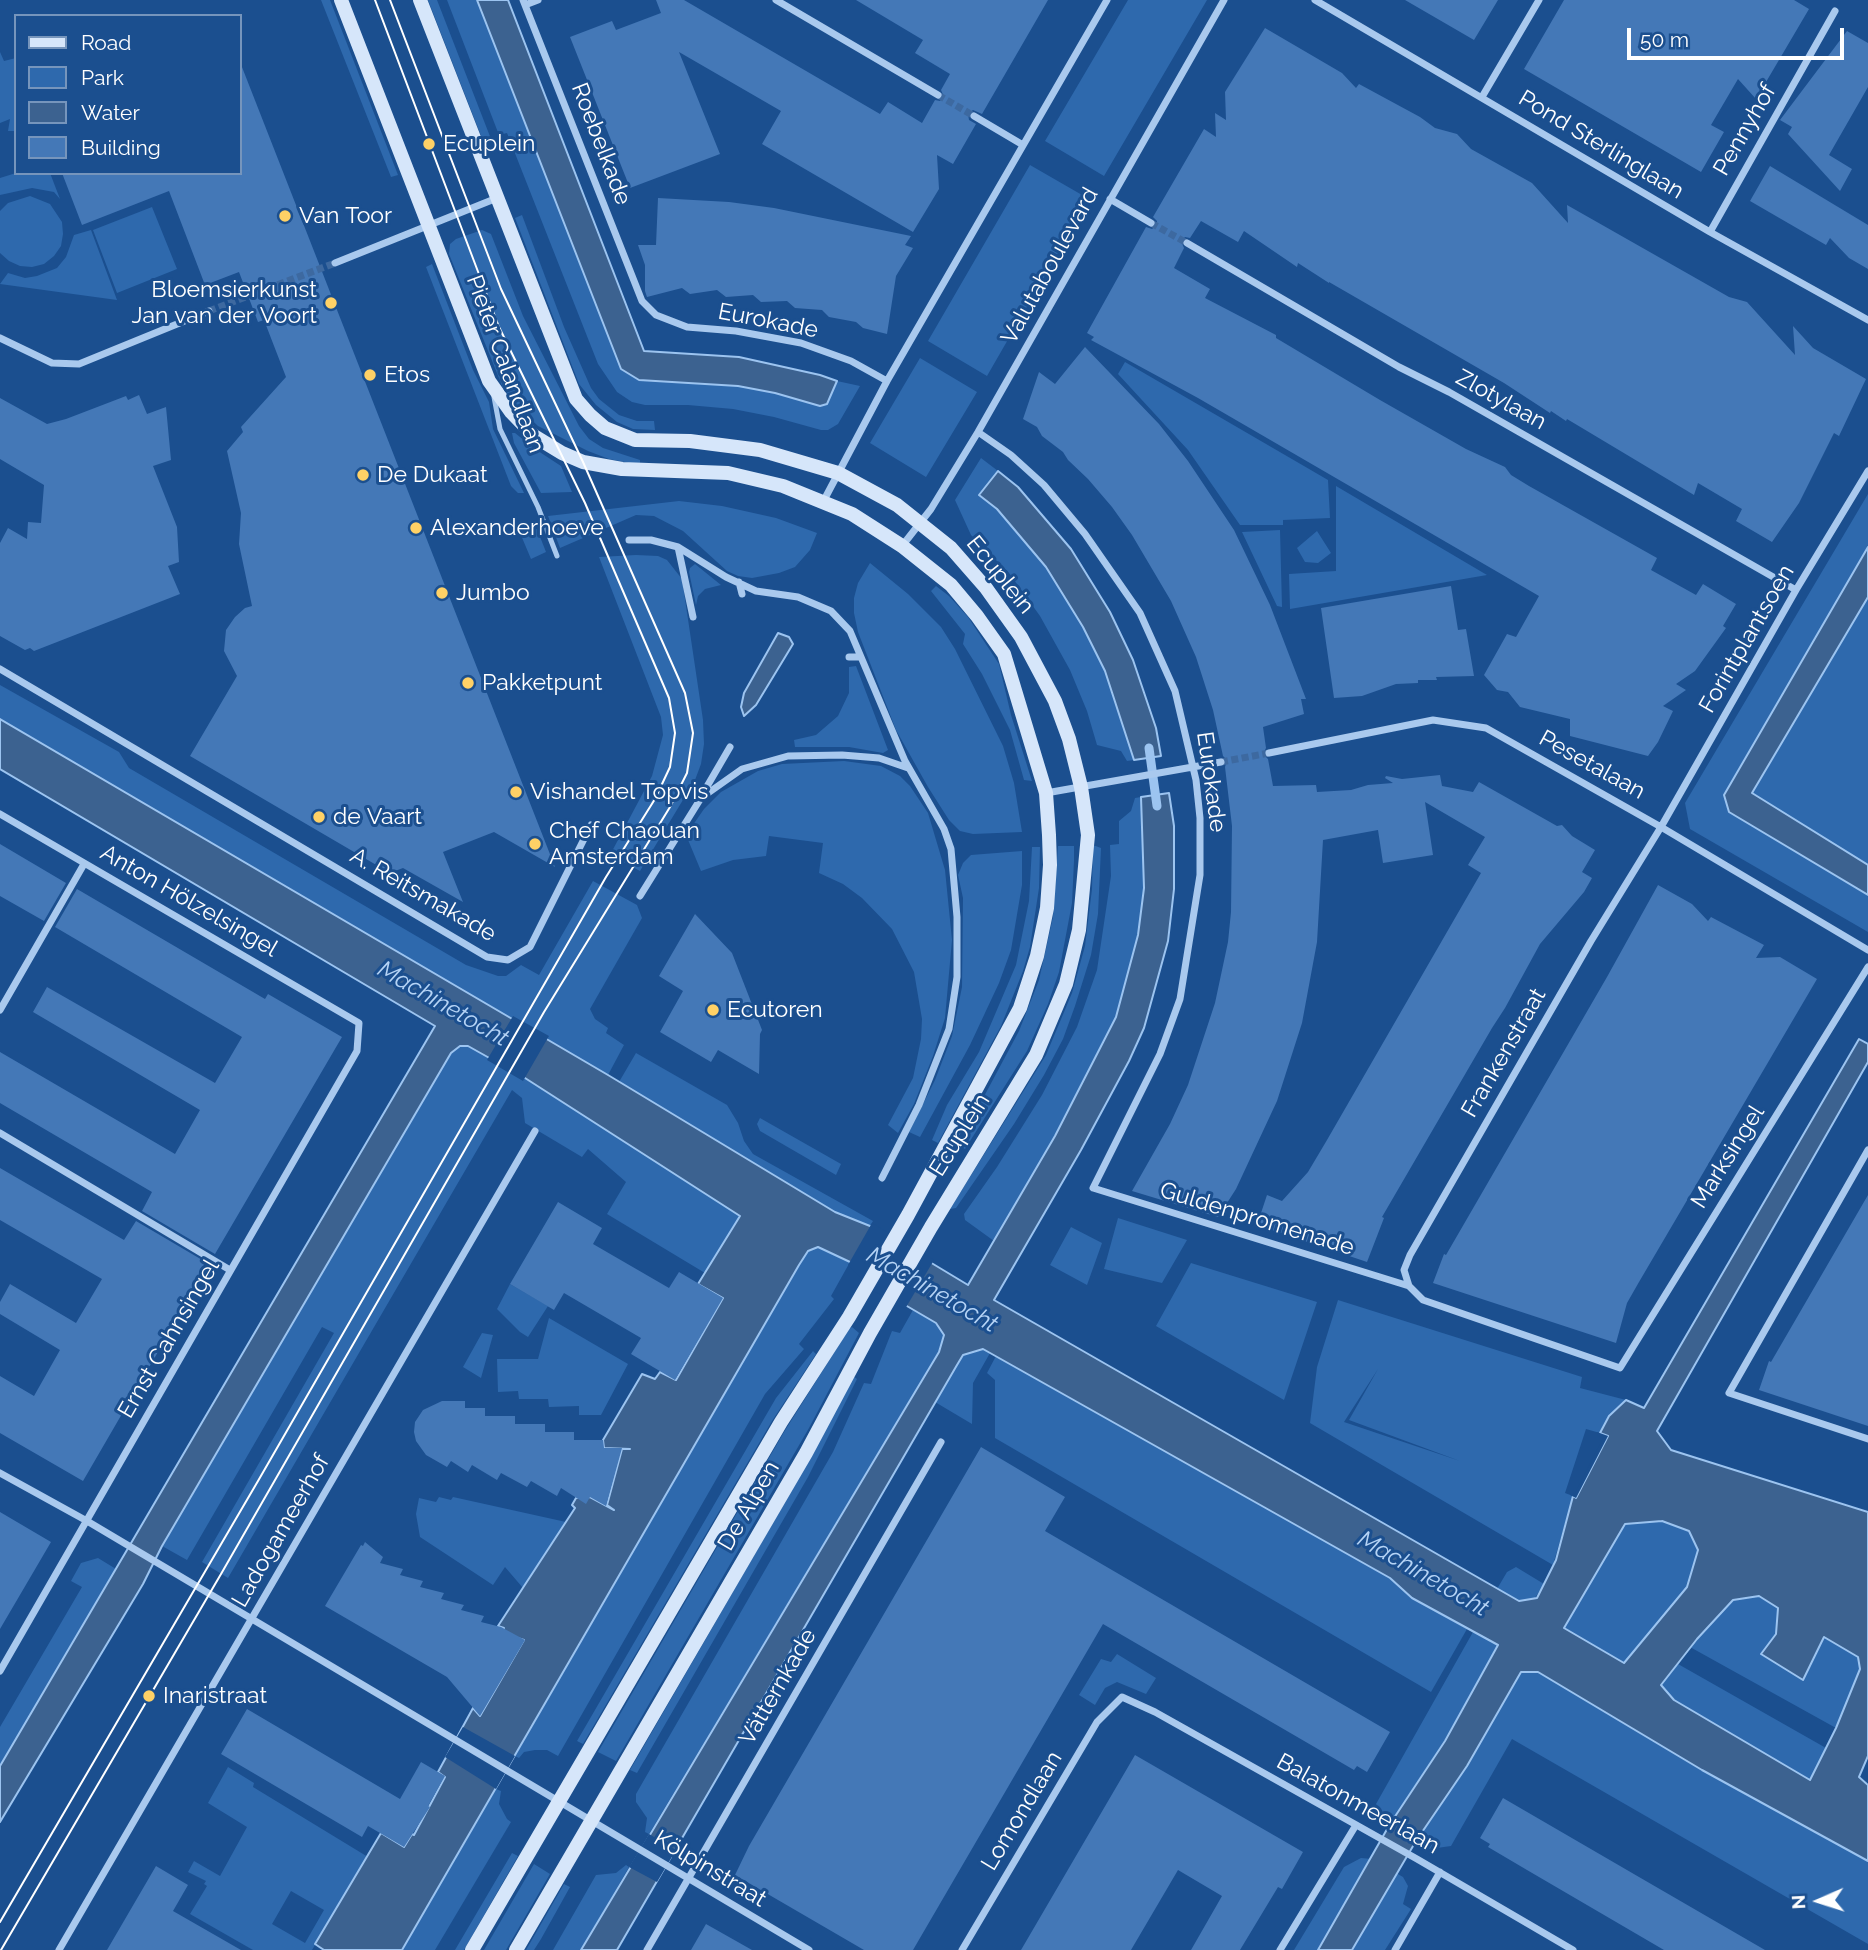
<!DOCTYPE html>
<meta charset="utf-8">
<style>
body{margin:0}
#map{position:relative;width:1868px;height:1950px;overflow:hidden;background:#1b4f8f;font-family:Raleway,sans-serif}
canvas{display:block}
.legend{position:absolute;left:14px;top:14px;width:228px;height:161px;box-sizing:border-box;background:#1b4f8f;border:2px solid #7695bc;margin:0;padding:9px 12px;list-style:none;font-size:21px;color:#fff}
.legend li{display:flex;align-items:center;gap:14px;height:35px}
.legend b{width:35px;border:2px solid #7695bc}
.north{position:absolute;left:1784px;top:1866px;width:70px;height:70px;-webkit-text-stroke:5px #1b4f8f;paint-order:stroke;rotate:267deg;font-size:19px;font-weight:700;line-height:28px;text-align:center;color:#fff}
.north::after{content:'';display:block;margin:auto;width:24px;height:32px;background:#fff;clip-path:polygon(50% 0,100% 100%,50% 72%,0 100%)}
.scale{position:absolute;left:1627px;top:28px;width:217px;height:32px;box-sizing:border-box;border:4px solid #fff;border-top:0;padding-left:9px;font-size:21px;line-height:24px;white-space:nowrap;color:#fff;-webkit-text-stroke:5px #1b4f8f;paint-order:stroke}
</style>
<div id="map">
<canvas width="1868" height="1950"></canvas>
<ul class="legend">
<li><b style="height:9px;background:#d6e6fa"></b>Road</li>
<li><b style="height:19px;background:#2e69ad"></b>Park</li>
<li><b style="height:19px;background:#3c6290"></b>Water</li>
<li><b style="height:19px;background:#4478b7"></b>Building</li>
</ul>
<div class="north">N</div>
<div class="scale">50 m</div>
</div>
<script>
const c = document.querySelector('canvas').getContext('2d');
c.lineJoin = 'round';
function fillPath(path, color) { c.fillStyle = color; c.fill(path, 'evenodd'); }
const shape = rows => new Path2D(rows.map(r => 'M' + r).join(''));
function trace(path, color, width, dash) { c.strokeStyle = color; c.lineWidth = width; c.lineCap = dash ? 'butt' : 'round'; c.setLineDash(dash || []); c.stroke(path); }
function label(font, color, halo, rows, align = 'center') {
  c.font = font + ' Raleway,sans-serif'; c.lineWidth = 6; c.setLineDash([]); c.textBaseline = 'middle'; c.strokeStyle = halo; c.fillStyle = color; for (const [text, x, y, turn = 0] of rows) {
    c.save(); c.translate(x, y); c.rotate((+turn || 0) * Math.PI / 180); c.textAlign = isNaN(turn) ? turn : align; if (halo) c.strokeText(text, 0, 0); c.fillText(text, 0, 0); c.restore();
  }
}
fillPath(shape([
 [321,0,330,0,398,175,391,177],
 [428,0,437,0,491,139,485,146],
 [447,0,477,0,621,369,639,380,738,386,829,401,837,381,860,386,838,424,828,430,821,430,774,417,733,409,688,405,645,405,632,402,617,392,598,364,507,133,499,135],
 [1128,0,1207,0,1104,176,1045,141],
 [0,52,4,61,16,58,16,131,8,131,10,119,0,123],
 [1030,165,1089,199,987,376,928,341],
 [16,173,50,173,60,199,54,192,32,188,0,195,0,178],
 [30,196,50,204,62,222,63,234,61,246,54,256,44,264,32,267,20,266,9,261,0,253,0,211,8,203],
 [152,207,177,269,117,293,93,230],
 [522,215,564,327,591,388,599,399,619,415,637,421,654,421,655,430,633,429,617,422,596,405,579,384,515,218],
 [91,230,117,300,0,284,8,273,25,278,37,276,57,268,66,257,74,235],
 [482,230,491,234,523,316,579,426,589,439,603,448,640,460,640,465,609,459,588,451,538,426,519,408,503,388,449,254,450,244,456,239],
 [432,264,473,370,489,402,493,429,524,493,518,493,511,486,426,267],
 [920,358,977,392,926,477,870,443],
 [1125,362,1328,480,1330,518,1283,520,1283,525,1240,525,1188,450,1118,374],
 [512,433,515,433,535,449,561,466,572,492,541,493,514,443],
 [981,458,998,471,979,495,997,509,1046,567,1083,627,1105,671,1134,760,1127,761,1121,751,1097,745,1087,711,1070,670,1040,616,1009,573,971,535,955,500],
 [1336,486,1487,575,1290,609,1289,574,1336,571],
 [1868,494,1868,932,1690,829,1685,803],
 [679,501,722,506,776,518,817,533,810,550,795,567,779,573,752,578,738,576,727,571,683,531,654,516,636,515,560,548,548,516],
 [515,521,526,528,537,529,546,552,531,559],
 [1280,530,1282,607,1277,606,1242,532],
 [1317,531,1331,553,1318,563,1305,562,1297,548],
 [636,555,658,556,667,560,682,579,703,720,704,744,701,764,695,780,640,871,610,855,652,776,663,735,661,717,599,557],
 [870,563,908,594,941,627,955,649,1003,746,1014,783,1022,832,973,834,960,831,949,820,928,787,896,730,858,632,854,613,854,598,858,583],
 [695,564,721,585,705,589,698,596,696,605,689,572,690,568],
 [936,586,949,596,968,617,999,664,1011,715,1032,781,1024,780,1010,730,982,674,963,644,965,634,931,591],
 [856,666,888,750,883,753,849,747,795,747,794,740,816,735,838,716,849,693,849,667],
 [0,685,119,752,129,768,466,965,498,976,506,976,521,965,539,975,593,881,637,905,642,918,590,1009,595,1019,608,1028,606,1033,624,1045,608,1075,548,1040,525,1078,741,1216,705,1273,607,1214,626,1182,588,1149,582,1157,525,1123,522,1098,512,1090,228,1578,202,1562,334,1333,322,1327,187,1560,162,1546,451,1053,455,1048,467,1046,510,1019,0,719],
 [844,761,881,766,900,776,910,786,928,813,945,870,952,940,945,1018,933,1056,914,1104,898,1133,888,1125,913,1078,921,1039,922,1019,914,972,892,929,862,898,843,884,819,873,823,843,769,836,766,856,733,860,701,871,686,835,704,809,721,792,758,771,782,764],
 [1141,797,1144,888,1138,935,1116,1017,1055,1136,994,1241,965,1220,964,1214,997,1167,1042,1095,1077,1027,1097,970,1111,876,1110,845,1119,844,1119,821,1131,811,1135,798],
 [1093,845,1101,848,1098,914,1091,955,1075,1006,1063,1039,1044,1075,1014,1124,956,1208,950,1209,1046,1055,1072,993,1085,946,1092,889],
 [1058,846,1074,846,1074,861,1072,903,1059,972,1048,1004,1027,1051,965,1149,958,1145,1019,1031,1039,980,1053,917],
 [1032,847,1040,847,1039,888,1030,947,1023,971,1001,1026,938,1143,932,1140,947,1105,979,1052,1016,965,1029,901],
 [1022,851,1022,885,1011,950,999,983,970,1045,920,1137,909,1132,935,1080,952,1036,962,987,963,898,958,875,963,863,971,855],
 [636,1053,727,1105,738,1123,744,1141,753,1154,873,1221,870,1226,835,1212,619,1082],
 [760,1118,841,1164,836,1175,760,1131,757,1124],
 [1118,1218,1187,1240,1162,1283,1104,1269],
 [1071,1227,1102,1243,1087,1285,1050,1265],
 [818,1247,850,1262,831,1296,834,1299,799,1344,804,1349,765,1394,558,1756,547,1750,535,1750,524,1752,519,1758,515,1756,799,1265,808,1251],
 [1191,1263,1317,1302,1284,1400,1156,1326],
 [510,1284,548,1306,528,1337,520,1332,497,1309],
 [1338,1300,1582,1377,1580,1388,1626,1400,1608,1417,1600,1433,1586,1429,1565,1493,1573,1496,1553,1565,1310,1423,1317,1367],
 [1378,1369,1349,1420,1460,1461,1344,1422],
 [913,1310,936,1323,944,1335,939,1352,649,1834,645,1832,647,1818,636,1802,636,1794,833,1452,864,1383,871,1384,892,1331,900,1333],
 [549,1318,628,1364,601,1415,579,1415,579,1406,549,1407,548,1399,519,1399,518,1391,498,1392,497,1359,538,1359],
 [852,1327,859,1333,809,1428,616,1761,598,1752,784,1432,849,1329],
 [482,1333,493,1335,481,1378,463,1367],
 [983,1349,990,1353,973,1383,972,1424,935,1402,963,1355],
 [813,1351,816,1354,772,1421,583,1744,577,1741,776,1398],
 [996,1356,1390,1578,1412,1598,1467,1629,1431,1692,995,1438,995,1380,987,1373],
 [853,1376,857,1379,808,1477,637,1773,630,1770,804,1469],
 [439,1497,451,1500,453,1497,566,1522,523,1588,505,1567,493,1585,420,1537,416,1514,419,1498,436,1502],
 [1662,1521,1689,1531,1698,1550,1687,1587,1624,1664,1564,1628,1625,1524],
 [98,1558,116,1569,0,1766,0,1727,82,1587,71,1581,81,1563],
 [1516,1567,1544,1584,1535,1598,1518,1601,1497,1589,1507,1572],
 [1759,1596,1778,1608,1776,1634,1761,1654,1823,1637,1858,1657,1860,1669,1836,1728,1690,1647,1733,1600],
 [1473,1632,1498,1645,1444,1741,1390,1824,1376,1804],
 [1117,1654,1156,1678,1146,1694,1117,1682,1105,1688,1095,1705,1079,1695,1101,1659,1111,1662],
 [1678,1664,1826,1748,1810,1780,1674,1700,1661,1685],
 [1521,1672,1538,1672,1659,1744,1868,1861,1868,1944,1512,1739,1451,1846,1430,1849,1416,1841,1467,1766],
 [228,1767,254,1783,253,1787,368,1857,312,1950,253,1950,190,1914,207,1886,204,1884,206,1881,188,1872,194,1861,220,1876,247,1827,208,1803],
 [291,1891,324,1910,305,1943,272,1924],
 [496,1789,501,1791,499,1804,507,1819,511,1822,435,1950,402,1950],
 [512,1853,518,1856,464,1950,455,1950],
 [1361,1858,1372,1859,1403,1877,1408,1886,1403,1904,1411,1909,1385,1950,1294,1950,1344,1867],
 [534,1864,550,1874,506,1950,484,1950],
 [626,1865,629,1867,581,1950,553,1950,596,1875,616,1873],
 [564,1884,570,1887,541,1939,534,1950,526,1950]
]), '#2e69ad');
const water = shape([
 [477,0,508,0,644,351,739,357,820,375,837,381,827,404,820,406,775,393,738,386,639,380,621,369,477,0],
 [998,471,1018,487,1071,549,1110,612,1133,660,1156,728,1161,756,1134,760,1105,671,1083,627,1046,567,997,509,979,495,998,471],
 [1868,547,1868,597,1752,793,1868,865,1868,895,1729,812,1724,795,1868,547],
 [778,633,789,637,793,644,756,705,744,716,741,707,744,693,778,633],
 [0,719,608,1075,835,1212,870,1226,968,1285,1055,1136,1116,1017,1138,935,1144,888,1141,797,1169,793,1174,826,1174,889,1168,941,1144,1028,1129,1061,1081,1150,994,1300,1519,1601,1537,1598,1556,1560,1573,1496,1576,1498,1608,1436,1600,1433,1609,1416,1626,1400,1644,1408,1859,1039,1868,1044,1868,1062,1657,1431,1671,1450,1868,1512,1868,1756,1859,1777,1868,1785,1868,1861,1702,1770,1538,1672,1521,1672,1467,1766,1416,1841,1352,1950,1318,1950,1390,1824,1445,1741,1498,1645,1412,1598,1390,1578,983,1349,963,1355,957,1365,617,1950,581,1950,939,1352,944,1335,936,1323,876,1288,850,1262,818,1247,808,1251,799,1265,402,1950,324,1950,315,1944,381,1833,404,1847,412,1834,414,1835,445,1777,438,1772,473,1708,480,1716,524,1640,501,1633,504,1628,498,1626,575,1508,572,1505,576,1498,590,1497,614,1510,607,1505,622,1449,630,1449,604,1448,603,1440,642,1374,655,1379,660,1372,676,1380,723,1298,698,1284,740,1216,525,1078,468,1046,460,1046,451,1053,162,1546,143,1584,0,1822,0,1766,435,1026,0,769,0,719],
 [1662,1521,1689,1531,1698,1550,1687,1587,1624,1663,1564,1628,1625,1524,1662,1521],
 [1759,1596,1778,1608,1776,1634,1761,1654,1803,1680,1824,1637,1858,1657,1860,1669,1836,1728,1810,1780,1674,1700,1661,1685,1697,1639,1733,1600,1759,1596]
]);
fillPath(water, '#3c6290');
trace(water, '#9cc4f0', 2);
fillPath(shape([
 [513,1016,549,1036,523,1081,487,1060],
 [872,1223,934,1260,905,1309,874,1291,848,1265],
 [1597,1432,1608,1436,1576,1498,1570,1495,1575,1493,1603,1438,1598,1436],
 [463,1727,515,1756,496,1789,445,1757],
 [649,1834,676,1850,657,1882,629,1867]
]), '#1b4f8f');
trace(shape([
 [1149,748,1157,806]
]), '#9cc4f0', 9);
fillPath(shape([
 [656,0,684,0,880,114,888,102,922,123,935,100,940,101,944,97,941,90,950,74,915,53,923,40,856,0,1048,0,982,114,973,110,968,114,969,120,976,124,953,164,937,155,939,189,913,232,762,144,781,111,679,52,720,154,630,188,570,37,612,21,616,30,661,13],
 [1405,0,1498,0,1474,40],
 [1564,0,1794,0,1809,9,1756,99,1738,79,1711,125,1724,132,1701,172,1524,69],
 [1265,28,1342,73,1356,88,1359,84,1420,117,1435,128,1457,134,1471,149,1532,183,1568,223,1567,205,1729,297,1747,302,1795,355,1793,326,1813,348,1866,379,1839,436,1834,433,1799,503,1772,542,1736,521,1742,509,1698,483,1694,495,1567,419,1566,421,1551,411,1550,413,1504,383,1329,282,1329,283,1298,263,1297,267,1244,231,1238,242,1201,221,1190,238,1185,237,1181,241,1184,248,1174,268,1210,289,1205,298,1276,335,1276,338,1380,400,1466,449,1505,467,1511,475,1529,486,1657,558,1651,570,1696,595,1703,584,1736,604,1723,626,1726,628,1695,671,1676,684,1686,690,1663,706,1673,711,1658,742,1648,756,1570,736,1570,719,1520,707,1508,692,1497,690,1484,675,1507,634,1516,637,1539,596,1198,398,1091,340,1094,337,1087,333,1146,227,1152,229,1157,225,1157,221,1153,217,1204,129,1216,137,1215,113,1226,120,1225,92],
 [1847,31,1868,43,1868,87,1829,155,1852,169,1840,191,1788,134,1792,127,1780,120],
 [240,62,555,867,494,832,443,852,463,902,403,868,390,873,190,756,237,676,224,651,226,630,235,617,245,608,252,606,239,544,241,513,227,451,243,432,241,427,286,377,264,320,258,322,239,272,205,285,169,191,82,225,62,173,240,173],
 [1770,166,1868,225,1868,269,1849,258,1830,238,1826,245,1750,201],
 [658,198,729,202,774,208,911,236,905,245,913,248,896,276,887,334,863,328,856,322,829,317,822,310,795,308,787,301,761,302,753,295,726,297,717,290,690,294,682,288,647,297,645,291,645,265,638,245,656,245],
 [1085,347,1159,424,1188,461,1234,530,1270,605,1306,699,1301,699,1304,714,1263,727,1266,748,1263,754,1268,759,1273,786,1316,785,1317,792,1351,790,1368,785,1393,783,1385,778,1386,776,1402,779,1440,775,1442,786,1473,792,1479,782,1557,826,1562,825,1572,836,1595,850,1582,872,1592,878,1584,892,1540,944,1505,1008,1492,1028,1382,1217,1384,1218,1367,1262,1257,1225,1267,1195,1282,1201,1308,1172,1327,1140,1481,873,1468,865,1485,837,1425,802,1433,855,1383,863,1378,830,1323,840,1317,942,1302,1023,1277,1101,1236,1189,1218,1217,1132,1191,1170,1124,1188,1085,1215,1003,1228,942,1231,912,1232,826,1225,767,1227,760,1223,756,1213,710,1196,657,1171,601,1132,535,1112,507,1088,479,1068,460,1063,452,1042,436,1037,427,1023,419,1039,372,1055,384],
 [139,395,147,414,166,407,171,460,153,466,177,527,179,562,168,566,180,594,34,651,30,648,25,650,0,636,0,543,8,528,27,539,28,522,41,523,44,485,0,459,0,398,47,424,66,419,126,396,128,400],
 [1451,586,1458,630,1466,629,1474,676,1436,677,1437,680,1418,680,1418,683,1396,684,1362,696,1334,698,1321,608],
 [0,844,66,883,44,921,0,896],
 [1658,885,1692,904,1708,921,1711,917,1764,945,1756,958,1780,957,1817,979,1639,1282,1627,1303,1616,1343,1433,1283,1444,1254,1446,1255,1607,977],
 [77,889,265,999,268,994,342,1037,215,1254,142,1211,152,1192,0,1103,0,1052,175,1154,200,1110,33,1012,47,987,215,1083,242,1037,55,927],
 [695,914,732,953,762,1030,760,1034,759,1074,718,1050,711,1062,660,1032,683,991,659,976],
 [0,1168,124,1240,136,1221,209,1264,83,1481,0,1433,0,1376,34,1396,60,1350,0,1314,0,1302,10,1284,76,1323,102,1279,0,1220],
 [1868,1195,1868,1426,1759,1390,1769,1361,1771,1362],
 [558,1202,602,1228,593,1244,669,1288,679,1272,723,1298,675,1380,631,1354,641,1338,564,1293,554,1310,510,1284],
 [442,1401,465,1401,465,1408,485,1408,485,1416,515,1416,515,1424,545,1424,545,1432,574,1432,574,1440,603,1440,604,1448,622,1448,606,1506,590,1497,586,1504,561,1488,557,1496,531,1481,527,1487,501,1473,497,1480,472,1465,468,1472,451,1461,447,1467,426,1455,416,1441,414,1432,415,1422,423,1410],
 [981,1447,1065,1497,1045,1531,1390,1732,1367,1772,1357,1766,1354,1770,1103,1624,913,1950,864,1950,735,1875,749,1846],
 [0,1512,51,1542,0,1629],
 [365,1542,383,1557,380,1563,403,1569,400,1575,423,1581,420,1587,444,1593,441,1599,464,1605,461,1610,484,1616,481,1622,501,1627,525,1640,480,1716,447,1677,325,1606,361,1545,363,1546],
 [247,1709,400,1799,421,1762,445,1776,428,1806,430,1807,404,1847,368,1826,362,1837,221,1754],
 [1135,1755,1303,1852,1282,1889,1278,1887,1240,1950,1191,1950,1222,1896,1178,1870,1131,1950,1021,1950],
 [1503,1798,1639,1877,1765,1950,1664,1950,1527,1870,1488,1847,1490,1844,1480,1838],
 [156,1866,188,1885,173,1911,241,1950,107,1950],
 [706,1924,752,1950,691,1950]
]), '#4478b7');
trace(shape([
 [938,95,974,116],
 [1151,223,1187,243],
 [209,311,335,263],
 [1221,762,1269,753]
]), '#3d69a0', 7, [7, 3.5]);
trace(shape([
 [494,397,500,429,538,507,557,556]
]), '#a9c9ee', 5);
trace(shape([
 [523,0,642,301,656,315,687,327,736,331,801,343,851,361,887,381],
 [776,0,938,95],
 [1315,0,1710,232,1868,320],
 [525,5,538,0],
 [1482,97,1539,0],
 [974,116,1023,145],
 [1110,199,1151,223],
 [1710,232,1835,11],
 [1187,243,1399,367,1449,392,1796,590],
 [335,263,497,198],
 [0,338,52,363,79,364,209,311],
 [978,432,1011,455,1044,485,1085,534,1140,613,1175,691,1196,780,1200,818,1200,875,1180,999,1160,1054,1093,1188,1409,1286],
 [1868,471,1796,590,1661,827,1591,941,1410,1255,1404,1270,1409,1286,1423,1300,1620,1368,1868,967],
 [823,502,887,381,1107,0],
 [629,540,651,540,678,547,726,577,756,591,798,597,831,611,850,631,905,761,944,829,951,849,957,917,957,977,949,1029,919,1105,882,1178],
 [902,546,931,509,978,432,1224,0],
 [678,547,693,617],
 [739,582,742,594],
 [849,657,860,657],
 [0,669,487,957,508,960,530,947,591,825],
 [1269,753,1433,720,1486,728,1661,827,1868,950],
 [1046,793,1221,762],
 [702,795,730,747],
 [0,814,359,1023,357,1051,0,1671],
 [640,896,701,798,742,769,788,756,842,755,879,758,908,768],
 [0,1010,84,864],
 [0,1133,230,1270],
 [1868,1150,1729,1393,1868,1439],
 [0,1473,87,1521,809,1950],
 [59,1950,535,1131],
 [647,1950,941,1442],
 [962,1950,1097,1722,1122,1697,1155,1712,1417,1859,1573,1950],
 [1280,1950,1356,1825],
 [1395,1950,1440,1872]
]), '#a9c9ee', 7);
trace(shape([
 [341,0,489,381,511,412,534,436,562,453,583,462,622,469,728,473,783,486,852,514,902,546,951,585,977,616,1004,654,1046,793,1049,835,1050,865,1047,908,1037,956,1020,1008,908,1215,849,1317,781,1422,472,1950],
 [420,0,576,399,590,415,605,428,635,440,690,441,760,450,838,473,897,505,951,548,986,588,1021,637,1055,701,1069,739,1081,787,1088,835,1079,930,1066,984,1036,1055,931,1227,870,1333,806,1453,516,1950]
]), '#d6e6fa', 14);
trace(shape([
 [0,1922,258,1481,606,877,655,799,670,767,675,733,669,698,585,503,499,327,375,0],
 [1,1950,221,1574,544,1012,670,807,687,773,693,733,685,693,583,462,501,289,390,0]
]), '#fff', 2);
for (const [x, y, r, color] of [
 [429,144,7,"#ffd166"],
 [285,216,7,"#ffd166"],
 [331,303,7,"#ffd166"],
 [370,375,7,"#ffd166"],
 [363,475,7,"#ffd166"],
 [416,528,7,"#ffd166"],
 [442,593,7,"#ffd166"],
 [468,683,7,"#ffd166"],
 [516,792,7,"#ffd166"],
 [319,817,7,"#ffd166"],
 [535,844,7,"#ffd166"],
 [713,1010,7,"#ffd166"],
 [149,1696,7,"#ffd166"]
]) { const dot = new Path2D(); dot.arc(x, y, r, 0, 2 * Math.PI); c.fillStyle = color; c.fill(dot); trace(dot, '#1b4f8f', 2.5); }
label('23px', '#fff', '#1b4f8f', [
 ["Pennyhof",1745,130,-60],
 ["Roebelkade",601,144,69],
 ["Pond Sterlinglaan",1601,145,31],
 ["Valutaboulevard",1050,266,-61],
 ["Eurokade",768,321,11],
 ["Pieter Calandlaan",505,364,70],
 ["Zlotylaan",1501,400,29],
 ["Ecuplein",1000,575,51],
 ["Forintplantsoen",1747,639,-60],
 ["Pesetalaan",1592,765,29],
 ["Eurokade",1211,782,82],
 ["A. Reitsmakade",423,895,30],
 ["Anton Hölzelsingel",189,901,30],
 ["Frankenstraat",1504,1053,-60],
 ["Ecuplein",960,1135,-58],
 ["Marksingel",1728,1157,-58],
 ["Guldenpromenade",1257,1219,17],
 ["Ernst Cahnsingel",169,1339,-60],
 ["De Alpen",749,1506,-60],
 ["Ladogameerhof",281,1531,-60],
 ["Vätternkade",778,1687,-60],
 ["Balatonmeerlaan",1358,1804,29],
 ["Lomondlaan",1022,1811,-59],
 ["Kölpinstraat",710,1869,31]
]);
label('23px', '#fff', '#1b4f8f', [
 ["Ecuplein",443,144],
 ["Van Toor",299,216],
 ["Bloemsierkunst",317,290,"right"],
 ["Jan van der Voort",317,316,"right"],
 ["Etos",384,375],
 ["De Dukaat",377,475],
 ["Alexanderhoeve",430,528],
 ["Jumbo",456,593],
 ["Pakketpunt",482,683],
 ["Vishandel Topvis",530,792],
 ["de Vaart",333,817],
 ["Chef Chaouan",549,831],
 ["Amsterdam",549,857],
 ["Ecutoren",727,1010],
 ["Inaristraat",163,1696]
], 'left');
label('italic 24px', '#b5d3f5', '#1b4f8f', [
 ["Machinetocht",443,1004,30],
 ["Machinetocht",932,1290,30],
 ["Machinetocht",1423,1574,30]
]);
</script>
